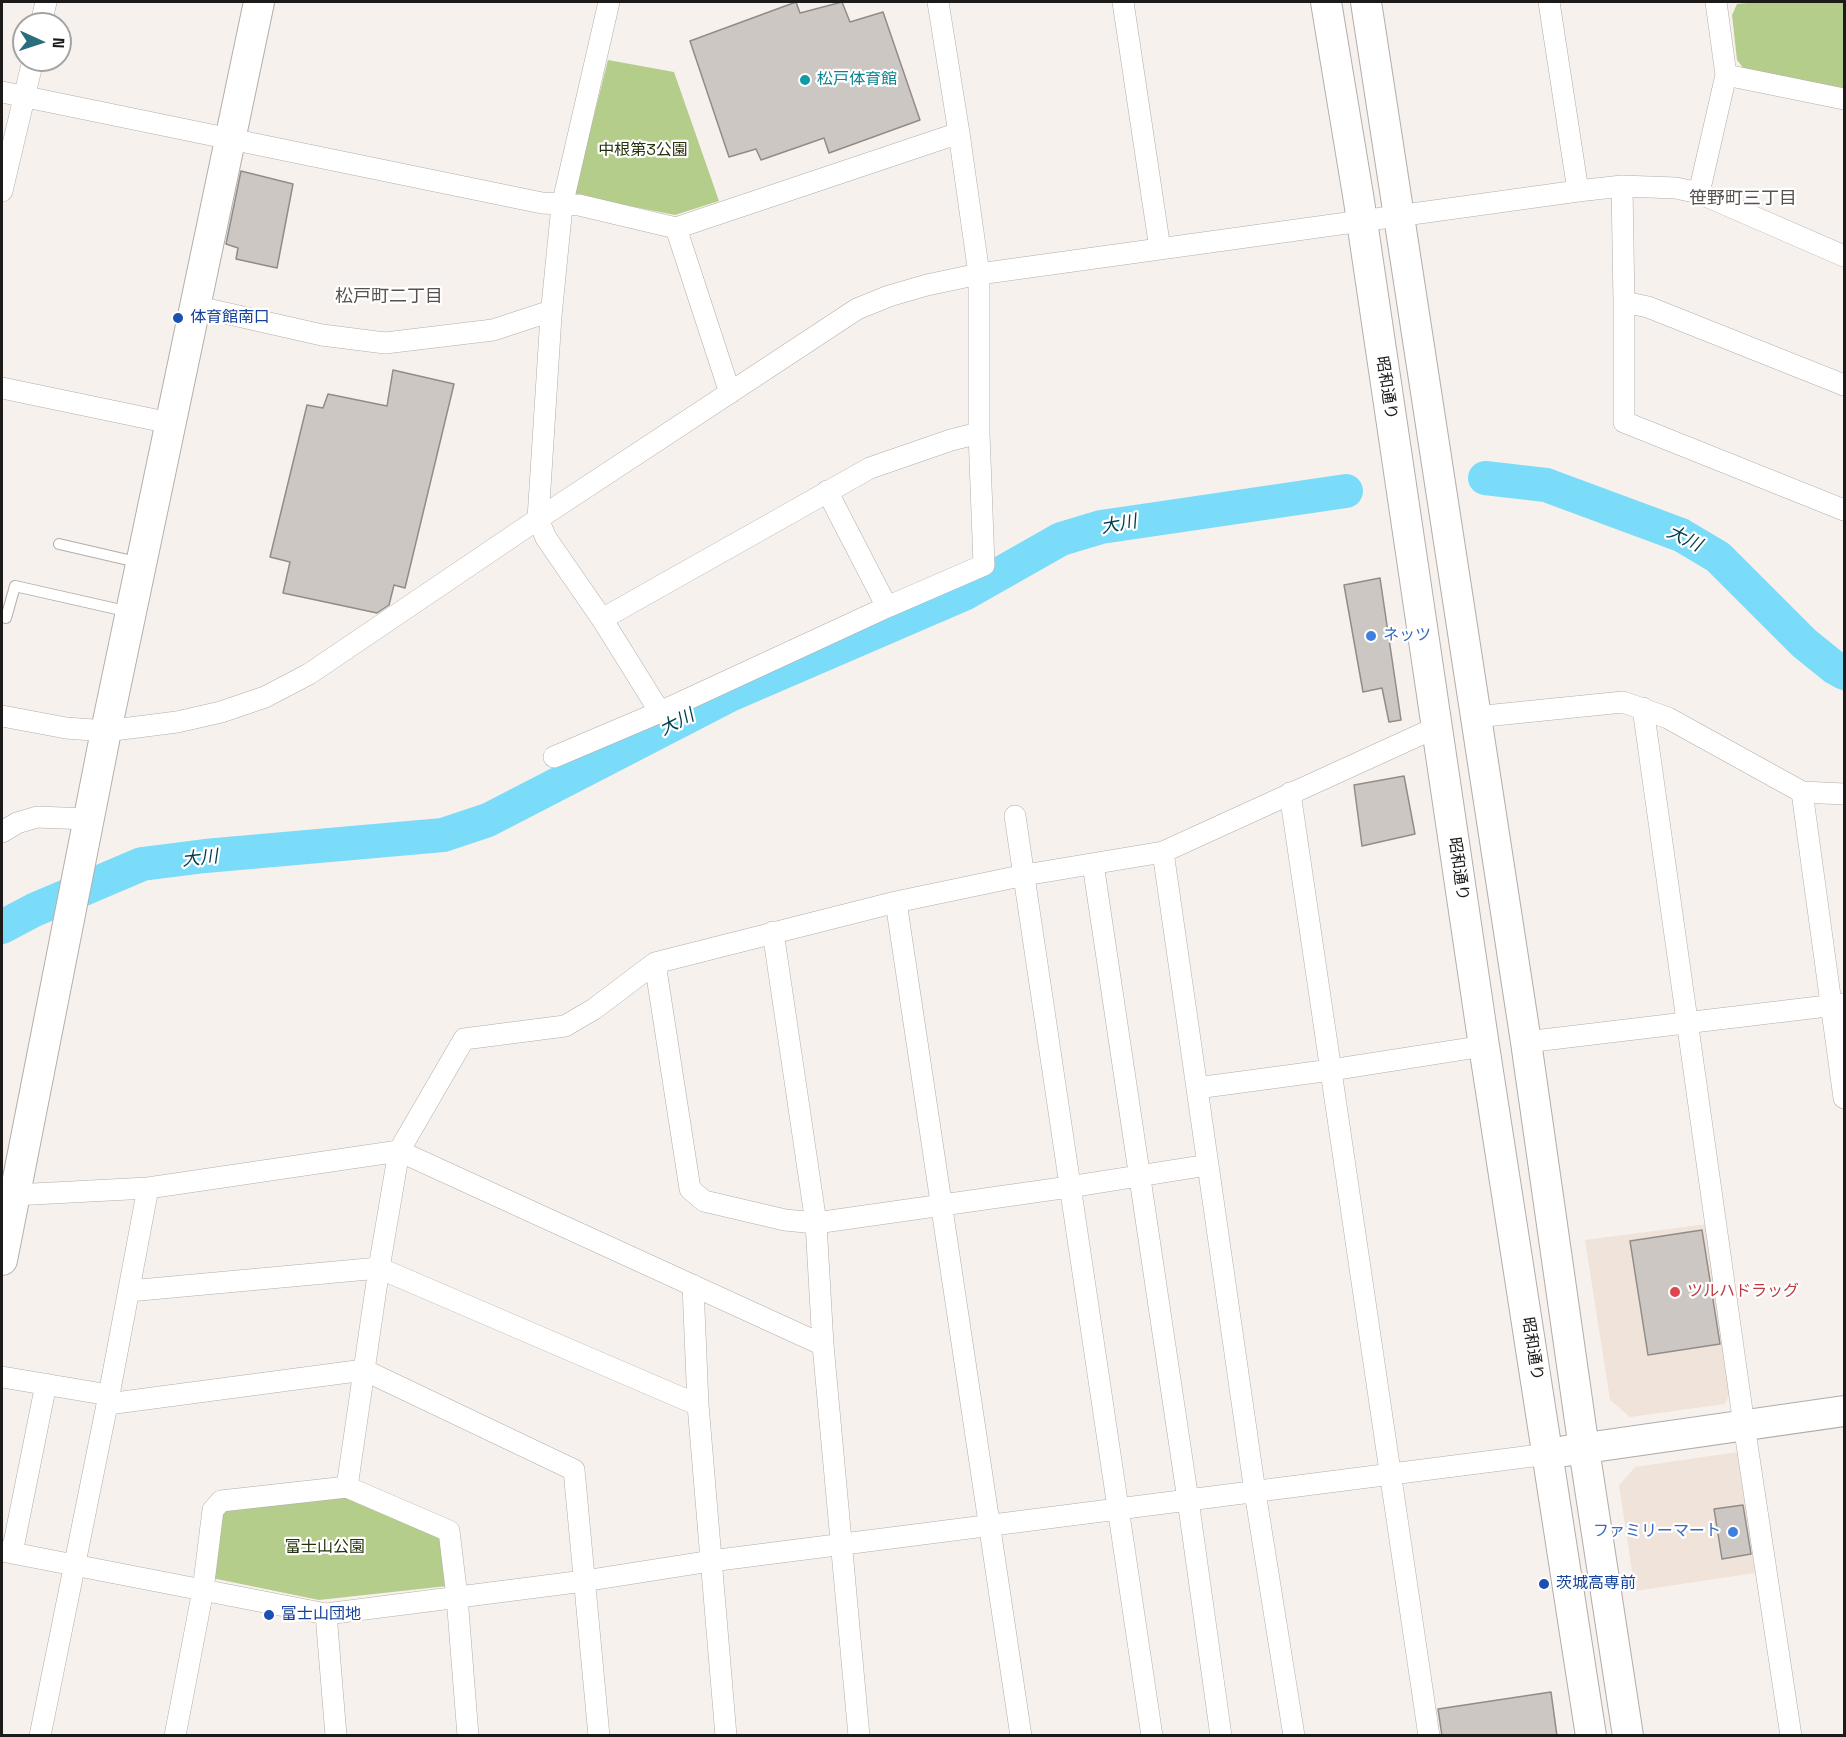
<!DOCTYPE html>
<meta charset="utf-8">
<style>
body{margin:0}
#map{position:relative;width:1846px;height:1737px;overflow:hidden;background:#f7f1ed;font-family:"Space Grotesk",sans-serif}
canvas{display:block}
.frame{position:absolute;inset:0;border:3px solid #1d1b19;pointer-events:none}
.north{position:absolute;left:12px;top:12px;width:60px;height:60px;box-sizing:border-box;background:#fff;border:2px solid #a5a4a3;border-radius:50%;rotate:93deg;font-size:16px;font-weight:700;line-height:24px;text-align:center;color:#1d1b19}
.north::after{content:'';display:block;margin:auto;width:21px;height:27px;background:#286e7c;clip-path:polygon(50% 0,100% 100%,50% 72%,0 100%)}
</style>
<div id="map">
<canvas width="1846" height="1737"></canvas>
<div class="frame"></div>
<div class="north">N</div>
</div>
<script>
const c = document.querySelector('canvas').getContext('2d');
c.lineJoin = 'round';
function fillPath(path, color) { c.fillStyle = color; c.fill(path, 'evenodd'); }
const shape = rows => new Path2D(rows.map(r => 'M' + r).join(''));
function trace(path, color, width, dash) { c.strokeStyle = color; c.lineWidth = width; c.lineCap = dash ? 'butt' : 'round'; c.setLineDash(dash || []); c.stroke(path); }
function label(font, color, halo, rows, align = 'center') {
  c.font = font + ' "Space Grotesk","Noto Sans JP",sans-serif'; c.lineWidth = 4.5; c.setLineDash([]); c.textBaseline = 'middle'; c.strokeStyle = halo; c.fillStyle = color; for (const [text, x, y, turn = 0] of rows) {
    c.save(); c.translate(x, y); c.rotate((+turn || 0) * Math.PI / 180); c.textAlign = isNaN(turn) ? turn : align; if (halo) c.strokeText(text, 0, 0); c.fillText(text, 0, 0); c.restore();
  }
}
fillPath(shape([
 [1707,1224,1732,1389,1725,1404,1630,1417,1610,1400,1585,1240],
 [1737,1452,1755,1573,1635,1591,1619,1485,1635,1467]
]), '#f0e3da');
fillPath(shape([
 [1758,2,1844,2,1844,90,1744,69,1737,60,1732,15,1737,4],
 [608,60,674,72,719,201,675,215,574,195],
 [347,1494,443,1534,447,1586,319,1600,212,1578,221,1508]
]), '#b5cd8a');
trace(shape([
 [1485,478,1546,485,1681,535,1718,557,1804,643,1835,668,1844,673],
 [2,927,34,910,142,864,205,856,443,835,488,820,730,695,964,594,1061,539,1101,527,1346,491]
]), '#7adcf8', 34);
const building = shape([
 [796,2,800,13,842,2,850,22,883,12,920,120,829,153,824,138,761,160,756,149,729,157,690,41,796,2],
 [241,171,293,184,277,268,236,259,238,248,226,244,241,171],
 [393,370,454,384,405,588,394,585,389,605,377,613,283,593,290,562,270,557,307,405,323,408,328,394,387,406,393,370],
 [1380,578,1401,720,1389,722,1382,688,1363,692,1344,585,1380,578],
 [1404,776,1415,834,1362,846,1354,785,1404,776],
 [1702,1230,1720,1344,1648,1355,1630,1241,1702,1230],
 [1743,1505,1751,1554,1722,1559,1714,1509,1743,1505],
 [1551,1692,1557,1736,1442,1736,1438,1709,1551,1692]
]);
fillPath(building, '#cdc7c4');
trace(building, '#918c88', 1.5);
const lane = shape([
 [59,544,141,563],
 [6,618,15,586,130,612]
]);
const street = shape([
 [609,2,562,206,551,316,538,519,546,538,602,619,660,712],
 [1123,2,1160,249],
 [1549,2,1578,191],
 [41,24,46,2],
 [1726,75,1844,99],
 [2,92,542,203,579,205,676,228,959,133],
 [1622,186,1624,302,1624,422,1844,510],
 [2,191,33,60],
 [1699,193,1726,75,1716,2],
 [676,228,730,393],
 [1624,302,1648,307,1844,385],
 [194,306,322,335,385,343,493,330,551,311],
 [2,388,170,423],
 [827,491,887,607],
 [602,619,870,468,951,440,979,433],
 [1643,708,1744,1425,1791,1736],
 [2,716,66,728,106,731,177,722,221,712,265,697,309,674,538,519,857,309,889,296,927,285,979,274,1578,191,1622,186,1676,188,1699,193,1844,256],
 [1475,717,1623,702,1668,718,1802,792,1844,794],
 [554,757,660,712,887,607,984,565,979,433,979,274,959,133,938,2],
 [1802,792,1844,1098],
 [1290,793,1429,1736],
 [1015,816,1152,1736],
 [2,832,17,823,37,817,88,819],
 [1163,852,1255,1492,1294,1736],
 [1093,864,1188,1500,1221,1736],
 [896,902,1021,1736],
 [773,932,816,1223,823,1345,859,1736],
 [655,963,690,1189,704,1201,785,1220,816,1223,1069,1187,1208,1165],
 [1526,1042,1844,1004],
 [1197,1088,1331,1070,1484,1046],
 [2,1191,14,1195,148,1188,399,1151,823,1345],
 [693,1285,698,1405,726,1736],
 [129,1291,379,1268,698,1405],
 [2,1377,109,1395],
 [108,1404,364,1370,574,1470,599,1736],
 [347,1487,379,1268,399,1151,464,1039,565,1026,594,1009,655,963,896,902,1025,875,1163,852,1437,727],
 [2,1551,326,1614,584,1581,711,1561,1548,1454],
 [12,1553,46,1384],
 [326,1614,336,1736],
 [40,1736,109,1395,148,1188],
 [175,1736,203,1590,213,1510,221,1501,347,1487,449,1531,457,1597,468,1736]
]);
const secondary = shape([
 [1326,2,1359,201,1484,1046,1591,1736],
 [1366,2,1526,1042,1584,1449,1628,1736],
 [2,1260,106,731,259,2],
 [1565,1451,1844,1411]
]);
trace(lane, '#b3adaa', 12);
trace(street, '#b3adaa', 22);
trace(secondary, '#b3adaa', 32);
trace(lane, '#fff', 10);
trace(street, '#fff', 21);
trace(secondary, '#fff', 30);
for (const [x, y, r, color] of [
 [805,80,6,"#0f9aa8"],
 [178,318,6,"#1a4fb4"],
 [1371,636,6,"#3f7fe0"],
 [1675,1292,6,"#e0444e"],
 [1733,1532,6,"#3f7fe0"],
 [1544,1584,6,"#1a4fb4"],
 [269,1615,6,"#1a4fb4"]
]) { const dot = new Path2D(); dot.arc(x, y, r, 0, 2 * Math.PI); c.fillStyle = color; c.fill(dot); trace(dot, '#fff', 2); }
label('16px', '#0d838f', '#fff', [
 ["松戸体育館",817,80]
], 'left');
label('16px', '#26320b', '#fff', [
 ["中根第3公園",643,151],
 ["富士山公園",325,1548]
]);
label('16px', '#164399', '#fff', [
 ["体育館南口",190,318],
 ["茨城高専前",1556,1584],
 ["富士山団地",281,1615]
], 'left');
label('16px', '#1d1b19', '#fff', [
 ["昭和通り",1386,388,81],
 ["昭和通り",1458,869,82],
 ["昭和通り",1532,1349,81]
]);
label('16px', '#366cbe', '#fff', [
 ["ネッツ",1383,636],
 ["ファミリーマート",1721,1532,"right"]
], 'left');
label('16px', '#be3a42', '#fff', [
 ["ツルハドラッグ",1687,1292]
], 'left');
label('18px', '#57524f', '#fff', [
 ["笹野町三丁目",1743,199],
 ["松戸町二丁目",389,297]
]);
label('italic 18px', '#003e4c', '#fff', [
 ["大川",1119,525,-10],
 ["大川",1684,539,26],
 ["大川",677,723,-27],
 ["大川",200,859,-6]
]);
</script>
